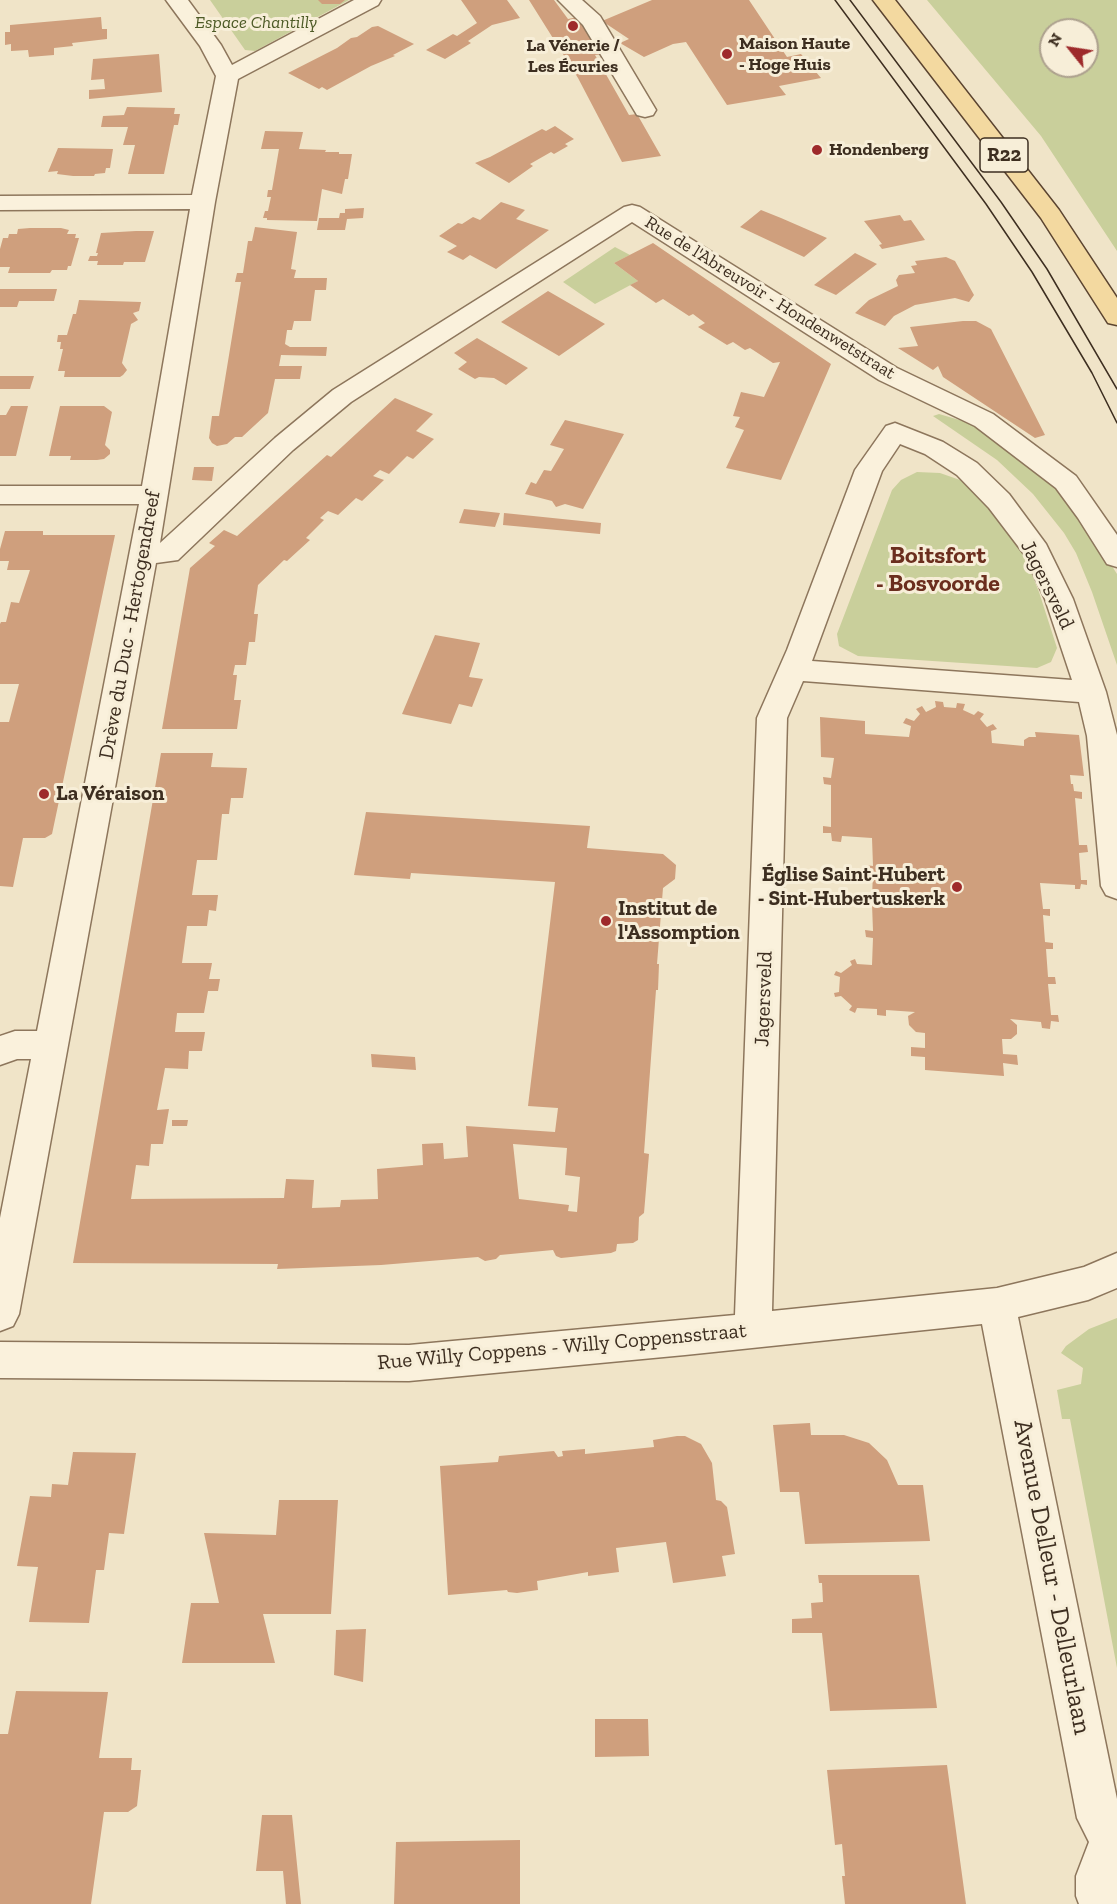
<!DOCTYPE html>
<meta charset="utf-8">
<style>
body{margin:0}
#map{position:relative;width:1117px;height:1904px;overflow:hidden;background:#f0e4c8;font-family:"Zilla Slab",serif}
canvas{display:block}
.north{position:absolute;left:1039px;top:18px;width:60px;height:60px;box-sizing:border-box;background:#f7eed8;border:2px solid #ada18e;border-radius:50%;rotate:300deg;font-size:16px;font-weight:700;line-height:24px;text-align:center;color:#3d2e20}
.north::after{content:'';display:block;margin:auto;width:21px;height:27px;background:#9e2a2b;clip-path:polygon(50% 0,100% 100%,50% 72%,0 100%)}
</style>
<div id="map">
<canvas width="1117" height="1904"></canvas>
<div class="north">N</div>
</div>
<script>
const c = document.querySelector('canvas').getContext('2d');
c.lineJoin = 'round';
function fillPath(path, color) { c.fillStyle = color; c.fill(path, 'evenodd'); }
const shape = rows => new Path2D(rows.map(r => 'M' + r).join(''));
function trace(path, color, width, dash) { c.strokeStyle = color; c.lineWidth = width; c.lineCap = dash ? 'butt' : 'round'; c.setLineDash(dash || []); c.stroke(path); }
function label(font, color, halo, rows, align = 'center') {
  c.font = font + ' "Zilla Slab",serif'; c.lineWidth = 6; c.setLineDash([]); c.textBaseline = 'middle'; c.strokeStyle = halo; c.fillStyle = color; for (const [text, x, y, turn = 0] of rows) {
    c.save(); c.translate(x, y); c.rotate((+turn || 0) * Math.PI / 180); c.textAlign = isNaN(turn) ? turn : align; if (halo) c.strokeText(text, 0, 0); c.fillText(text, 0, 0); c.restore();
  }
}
fillPath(shape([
 [210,0,349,0,255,51,245,50],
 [927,0,1117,0,1117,251,1041,136],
 [1051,30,1087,30,1087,66,1051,66],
 [615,247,630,255,614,263,638,281,595,304,563,282],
 [939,414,980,426,1062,492,1082,519,1117,574,1117,665,1092,592,1076,553,1064,533,1033,494,997,460,933,416],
 [917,472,940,473,960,480,990,508,1008,530,1025,557,1039,592,1057,648,1051,662,1037,668,858,656,839,646,837,634,892,490,901,480],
 [1117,1318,1117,1668,1070,1419,1062,1419,1057,1390,1081,1384,1083,1368,1061,1353,1066,1346,1089,1329]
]), '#c9cf9b');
fillPath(shape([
 [318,0,345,0,340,4,322,4],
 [461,0,507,0,520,18,492,25,468,41,471,43,445,59,426,50,453,34,457,36,477,23],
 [529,0,554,0,568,19,578,17,604,54,595,55,629,115,637,114,661,156,622,162,578,78],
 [652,0,749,0,787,57,801,54,821,78,779,86,786,95,727,105,686,42,673,44,644,57,620,43,629,39,602,21],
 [101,17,102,29,107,29,107,39,72,43,73,46,54,48,54,55,29,57,28,50,11,51,11,44,5,45,5,32,10,32,10,25],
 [378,26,414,44,393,55,395,56,371,66,327,90,322,87,319,89,288,73,337,48,351,38,357,37,372,27],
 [159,54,162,92,89,99,89,90,105,89,104,79,91,80,93,59],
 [127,107,175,108,174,114,180,114,178,125,174,125,164,174,128,174,135,145,123,145,128,127,101,127,103,116,124,115],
 [555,126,574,139,565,144,568,146,554,154,551,152,530,164,533,166,509,183,475,163,490,157,542,129,546,131],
 [265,131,303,132,299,149,326,150,325,152,339,152,339,154,352,154,348,179,345,179,342,194,322,189,317,221,267,220,267,218,263,218,265,211,268,211,271,197,267,197,268,190,272,190,279,149,261,149],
 [58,148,113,149,110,168,106,168,105,173,95,174,94,176,73,176,57,174,58,171,48,172],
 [501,202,525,210,516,219,549,230,496,269,470,255,463,260,447,252,457,246,439,236,458,223,462,224,473,217,480,220],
 [364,208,363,218,347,219,345,230,317,230,319,218,339,218,340,213,345,213,345,209],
 [761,210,781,218,827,238,804,257,740,227],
 [900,215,904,221,911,220,925,240,882,249,879,245,882,244,864,221],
 [255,227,297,232,291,269,296,270,294,278,327,278,326,290,315,290,311,321,294,321,292,330,287,330,285,344,290,347,327,347,326,356,281,355,279,366,302,366,300,379,275,379,268,413,242,437,235,437,227,444,217,446,212,443,209,438,212,416,219,416,241,282,235,282,237,273,243,273,248,241,252,241],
 [30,228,61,228,69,230,67,234,76,234,75,238,79,238,71,266,68,266,67,270,52,270,50,273,8,273,10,267,0,267,0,249,3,238,8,238,9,234,17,234,18,229],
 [136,231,154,231,145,262,124,262,123,265,97,265,98,261,88,261,90,256,97,256,98,253,96,253,101,233],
 [653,243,831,364,781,480,726,468,744,430,735,427,740,417,733,416,741,392,764,397,780,362,773,363,750,348,745,350,733,342,727,345,698,327,705,323,693,314,689,316,663,299,656,303,630,285,638,281,614,263],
 [855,253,877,264,836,295,814,285],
 [946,257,955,261,974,295,969,302,955,298,915,305,894,316,885,326,855,313,869,300,898,286,896,280,899,275,915,273,911,266,917,265,915,261],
 [0,289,57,289,54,301,19,301,17,307,0,307],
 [548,291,605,324,559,356,501,322],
 [79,300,141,302,139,311,133,313,138,320,131,324,122,363,127,370,123,375,120,377,64,377,65,371,58,371,63,349,60,349,61,342,57,342,58,335,67,335,73,314,76,314],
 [963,321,976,321,991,329,1045,435,1035,438,943,377,938,366,933,370,898,348,918,346,910,327],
 [477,338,528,368,506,385,494,378,479,377,475,379,458,369,467,362,454,353],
 [0,376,34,376,30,389,0,389],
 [395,398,433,414,416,431,434,439,413,459,407,456,389,474,380,470,373,476,384,480,362,501,356,498,338,515,328,511,320,518,324,520,306,538,310,540,287,561,284,560,258,585,254,614,258,614,255,642,249,642,246,665,235,665,233,675,237,675,234,700,241,700,237,729,162,729,190,568,215,546,209,543,224,530,237,536,327,455,331,457],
 [11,406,28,406,16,456,0,456,0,415,6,415],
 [60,406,104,406,112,412,105,445,110,450,110,454,104,459,97,460,70,460,71,456,49,456],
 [565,420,624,434,583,509,565,504,556,507,552,501,525,494,531,482,536,484,544,470,551,471,564,449,550,445],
 [194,467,214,467,212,481,192,480],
 [464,509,500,513,495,527,459,523],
 [504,513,601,523,600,534,503,525],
 [5,531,43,531,43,535,115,535,52,834,45,838,23,838,13,887,0,886,0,722,9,722,19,684,0,684,0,624,1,622,6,622,11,602,19,603,30,570,7,570,9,561,0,561,0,549],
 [435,635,480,643,469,677,483,679,472,707,459,704,451,724,402,714],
 [935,701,943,702,944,707,956,708,957,703,965,704,963,710,974,715,978,711,984,714,980,719,987,727,993,724,997,729,991,731,992,743,1024,746,1024,740,1029,737,1036,737,1035,732,1079,735,1084,776,1070,775,1071,784,1073,784,1074,791,1082,792,1082,799,1075,798,1079,845,1087,845,1088,852,1079,853,1081,880,1087,880,1087,885,1081,884,1080,889,1075,889,1075,885,1040,883,1043,909,1050,909,1050,916,1043,915,1045,942,1053,943,1053,949,1046,949,1048,977,1055,977,1056,984,1048,984,1051,1015,1058,1015,1059,1022,1051,1021,1050,1029,1042,1028,1041,1022,1010,1019,1017,1025,1017,1034,1011,1039,1002,1039,1003,1054,1017,1055,1018,1065,1003,1063,1004,1076,925,1070,925,1057,911,1056,911,1047,925,1048,925,1033,916,1032,909,1025,908,1016,915,1012,886,1010,886,1016,877,1015,877,1009,857,1008,855,1013,849,1010,852,1006,841,996,835,997,834,993,839,992,840,977,834,975,836,971,841,973,852,965,850,961,855,959,857,964,872,965,873,938,866,937,865,930,873,931,872,904,865,904,866,898,872,898,873,872,866,871,865,865,873,866,872,838,842,836,841,842,832,841,831,833,823,833,823,826,831,827,831,785,824,784,823,777,831,778,834,758,821,757,820,717,865,721,865,734,909,737,911,726,903,723,906,718,914,721,920,714,916,709,922,706,926,712,936,707],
 [161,753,213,753,211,767,247,768,243,798,231,798,229,814,222,814,217,860,197,860,192,895,218,895,216,911,209,910,207,926,187,926,182,963,212,963,209,979,220,979,218,991,208,991,204,1013,177,1013,175,1032,205,1032,202,1051,189,1051,188,1069,165,1068,157,1110,169,1109,163,1144,151,1144,149,1166,136,1165,131,1199,284,1198,286,1179,314,1180,312,1208,340,1207,341,1200,378,1199,377,1169,423,1165,422,1144,443,1143,444,1159,468,1157,466,1126,555,1132,558,1108,528,1106,555,882,411,873,410,879,354,875,366,812,590,826,587,848,663,854,676,865,675,879,663,888,657,964,659,964,658,990,656,990,644,1153,649,1154,644,1213,639,1217,638,1240,633,1243,617,1244,616,1251,611,1253,561,1258,556,1256,553,1250,500,1255,496,1259,485,1261,478,1257,381,1265,277,1269,278,1264,73,1263],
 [513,1144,567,1148,565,1175,580,1177,577,1212,568,1211,569,1205,519,1199],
 [371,1054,415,1057,416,1070,372,1067],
 [172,1120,188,1120,187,1126,172,1126],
 [810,1423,811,1435,844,1435,869,1443,887,1460,898,1485,923,1485,930,1541,805,1544,799,1492,780,1492,773,1425],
 [677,1436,685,1436,701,1444,712,1463,716,1500,721,1501,727,1507,735,1554,722,1556,726,1576,673,1583,666,1542,616,1548,619,1572,588,1576,588,1572,537,1581,538,1590,517,1593,508,1592,507,1590,448,1595,440,1466,498,1462,499,1456,554,1451,558,1457,563,1456,562,1451,585,1449,585,1454,654,1447,653,1440],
 [73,1452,136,1453,124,1534,109,1533,104,1570,96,1570,89,1623,29,1622,38,1567,17,1566,30,1496,51,1497,52,1484,68,1485],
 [279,1500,338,1500,331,1614,263,1614,275,1663,182,1663,191,1603,219,1603,204,1533,276,1535],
 [818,1575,919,1575,937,1708,830,1711,822,1633,792,1633,792,1619,812,1618,811,1603,823,1602,822,1583,819,1583],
 [366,1629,363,1682,334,1675,336,1630],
 [16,1691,108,1692,99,1758,132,1758,131,1770,141,1770,137,1806,128,1812,104,1812,91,1904,0,1904,0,1734,8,1734],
 [595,1719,648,1719,649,1756,595,1757],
 [947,1765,966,1904,845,1904,842,1876,845,1876,842,1844,835,1845,827,1770],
 [262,1815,292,1815,301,1904,286,1904,283,1871,256,1871],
 [520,1840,520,1904,394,1904,396,1842]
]), '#cf9f7d');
const minor = shape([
 [166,0,188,0,221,45,232,65,354,0,381,0,378,5,238,79,215,202,160,543,275,438,333,390,624,207,632,205,640,207,897,368,993,414,1076,476,1117,535,1117,567,1107,564,1078,518,1056,488,975,426,879,380,632,222,351,402,293,450,178,560,156,563,19,1314,13,1326,0,1331,0,1218,31,1059,17,1059,0,1065,0,1036,15,1031,37,1031,139,504,0,504,0,486,142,486,190,209,0,210,0,196,192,195,216,76,200,46,166,0],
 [558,0,582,0,600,16,656,110,653,115,645,117,637,115,583,25,558,0],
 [895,423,943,442,977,463,1009,494,1046,544,1073,599,1106,692,1117,735,1117,899,1106,895,1101,886,1087,736,1079,702,803,681,787,718,772,1311,997,1288,1084,1267,1117,1253,1117,1288,1088,1300,1018,1317,1117,1799,1117,1904,1079,1904,1076,1896,1076,1876,1089,1842,1077,1818,982,1324,685,1355,409,1381,0,1378,0,1342,409,1345,735,1315,757,718,787,650,855,470,886,426,895,423],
 [900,444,925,454,957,475,989,508,1024,554,1045,599,1072,680,812,661,882,471,900,444]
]);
const major = shape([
 [873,0,895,0,1059,210,1117,298,1117,325,1108,323,1041,218,873,0]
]);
trace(minor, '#8d765c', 3);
trace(major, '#5b4430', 3);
fillPath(minor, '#faf1dc');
fillPath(major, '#f3d9a0');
trace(shape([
 [835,0,986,204,1032,272,1092,373,1117,423],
 [850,0,1001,202,1047,269,1117,389]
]), '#3d2e20', 1.5);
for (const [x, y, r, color] of [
 [573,26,6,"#9e2a2b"],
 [727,54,6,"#9e2a2b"],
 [817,150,6,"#9e2a2b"],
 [44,794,6,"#9e2a2b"],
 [957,887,6,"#9e2a2b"],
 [606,921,6,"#9e2a2b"]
]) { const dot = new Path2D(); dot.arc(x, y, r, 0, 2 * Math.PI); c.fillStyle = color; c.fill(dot); trace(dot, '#f7eed8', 2); }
label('italic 18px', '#4d5a26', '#f7eed8', [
 ["Espace Chantilly",256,23]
]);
label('bold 18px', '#3d2e20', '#f7eed8', [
 ["Maison Haute",739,44],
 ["- Hoge Huis",739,65],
 ["La Vénerie /",573,46,"center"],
 ["Les Écuries",573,67,"center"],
 ["Hondenberg",829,150]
], 'left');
label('18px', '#3d2e20', '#f7eed8', [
 ["Rue de l'Abreuvoir - Hondenwetstraat",770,298,32]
]);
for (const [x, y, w] of [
 [1004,155,48]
]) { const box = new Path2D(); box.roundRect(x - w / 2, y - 17, w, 34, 4.5); c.fillStyle = '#f7eed8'; c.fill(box); trace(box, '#3d2e20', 1.5); }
label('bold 20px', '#3d2e20', null, [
 ["R22",1004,155]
]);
label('21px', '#3d2e20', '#f7eed8', [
 ["Jagersveld",1047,585,64],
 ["Drève du Duc - Hertogendreef",130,625,-80],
 ["Jagersveld",764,999,-88],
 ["Rue Willy Coppens - Willy Coppensstraat",562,1347,-5]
]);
label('bold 21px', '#3d2e20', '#f7eed8', [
 ["La Véraison",56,794],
 ["Église Saint-Hubert",945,875,"right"],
 ["- Sint-Hubertuskerk",945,899,"right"],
 ["Institut de",618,909],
 ["l'Assomption",618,933]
], 'left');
label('bold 24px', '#6b2e1e', '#f7eed8', [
 ["Boitsfort",938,556],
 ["- Bosvoorde",938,584]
]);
label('26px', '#3d2e20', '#f7eed8', [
 ["Avenue Delleur - Delleurlaan",1052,1577,79]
]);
</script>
